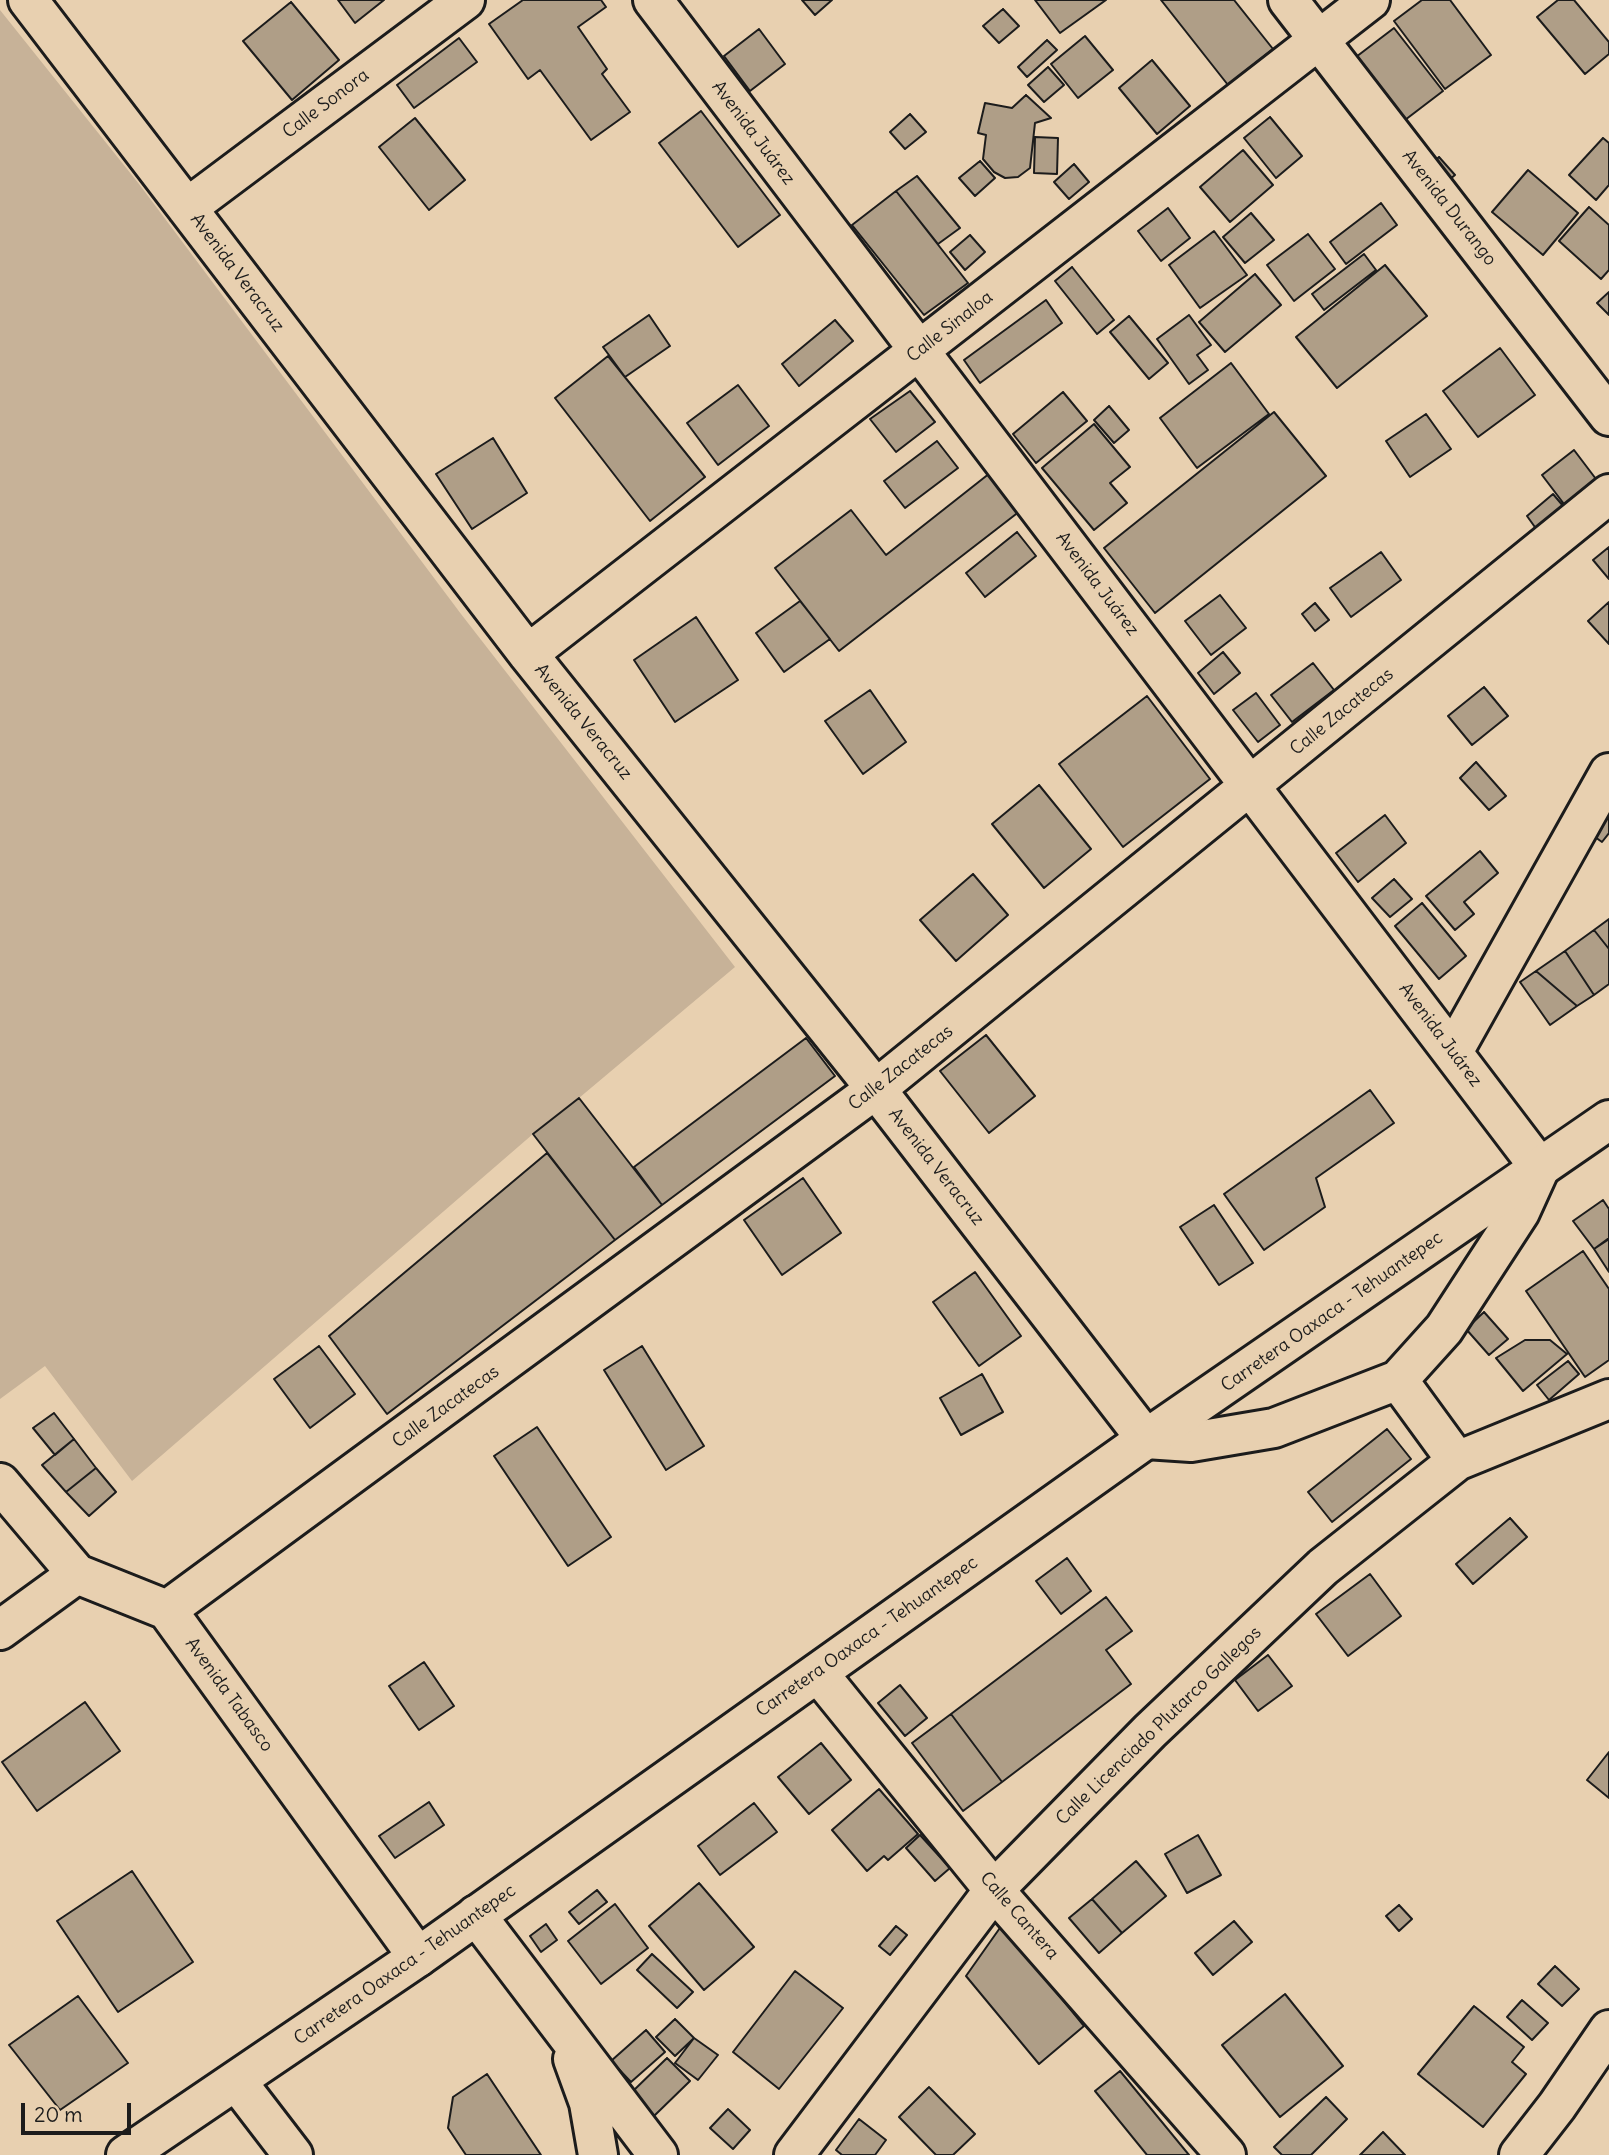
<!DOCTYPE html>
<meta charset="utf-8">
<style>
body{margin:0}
#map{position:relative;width:1609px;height:2155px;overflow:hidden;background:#e8d0b0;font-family:Delius,sans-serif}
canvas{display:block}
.scale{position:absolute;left:21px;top:2103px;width:110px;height:32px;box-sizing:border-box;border:4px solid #1c1c1c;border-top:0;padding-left:9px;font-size:21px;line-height:24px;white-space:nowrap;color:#1c1c1c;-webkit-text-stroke:5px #e8d0b0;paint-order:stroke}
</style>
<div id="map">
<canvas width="1609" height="2155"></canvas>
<div class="scale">20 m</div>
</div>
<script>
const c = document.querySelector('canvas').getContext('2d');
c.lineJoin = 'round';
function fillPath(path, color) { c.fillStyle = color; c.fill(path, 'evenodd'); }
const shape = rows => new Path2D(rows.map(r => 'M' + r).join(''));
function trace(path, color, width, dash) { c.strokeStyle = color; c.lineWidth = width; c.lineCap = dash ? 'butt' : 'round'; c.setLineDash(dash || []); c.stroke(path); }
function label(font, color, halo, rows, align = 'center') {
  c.font = font + ' Delius,sans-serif'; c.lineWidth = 5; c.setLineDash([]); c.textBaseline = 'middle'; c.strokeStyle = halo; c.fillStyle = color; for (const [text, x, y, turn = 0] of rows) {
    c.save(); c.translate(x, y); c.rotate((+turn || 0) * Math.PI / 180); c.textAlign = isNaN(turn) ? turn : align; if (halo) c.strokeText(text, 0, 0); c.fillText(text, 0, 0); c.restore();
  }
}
fillPath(shape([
 [0,10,139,184,461,614,735,967,579,1098,533,1134,132,1481,45,1366,0,1399]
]), '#c7b298');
const building = shape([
 [338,0,384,0,355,23,338,0],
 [523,0,601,0,606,7,578,27,607,69,602,74,630,112,591,140,540,70,528,79,489,24,523,0],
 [802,0,832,0,815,15,802,0],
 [1035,0,1106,0,1060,33,1035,0],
 [1161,0,1234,0,1273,49,1228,85,1161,0],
 [1422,0,1450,0,1491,55,1445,89,1394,21,1422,0],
 [1558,0,1574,0,1609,42,1609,54,1585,74,1537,17,1558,0],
 [291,2,339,60,292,100,243,41,291,2],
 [1003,9,1019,26,999,43,983,26,1003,9],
 [1394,28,1443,91,1405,120,1356,57,1394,28],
 [759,29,785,64,750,91,724,56,759,29],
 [1085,36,1113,70,1078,98,1051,64,1085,36],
 [459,38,477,62,414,108,397,85,459,38],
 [1047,40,1057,50,1027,77,1018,67,1047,40],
 [1152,60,1190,106,1157,134,1119,88,1152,60],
 [1048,67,1064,85,1044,102,1028,85,1048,67],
 [1026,95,1051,118,1035,123,1030,168,1018,177,1005,178,994,172,983,159,986,135,978,133,985,103,1012,108,1026,95],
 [701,111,780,215,738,247,659,143,701,111],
 [910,114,926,132,905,149,890,132,910,114],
 [1270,117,1302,156,1276,178,1244,138,1270,117],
 [415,118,465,180,429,210,379,147,415,118],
 [1035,137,1058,138,1057,174,1034,173,1035,137],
 [1603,138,1609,143,1609,185,1596,200,1569,175,1603,138],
 [1243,150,1273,185,1230,222,1200,187,1243,150],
 [1439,157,1455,175,1443,185,1428,167,1439,157],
 [980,161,995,178,975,196,959,178,980,161],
 [1074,164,1089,182,1069,199,1054,182,1074,164],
 [1528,170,1578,213,1543,255,1492,212,1528,170],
 [917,176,960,228,938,244,896,191,917,176],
 [896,191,968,283,924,315,852,225,896,191],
 [1381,203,1397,225,1346,264,1330,242,1381,203],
 [1589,207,1609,225,1609,270,1601,279,1559,241,1589,207],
 [1168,208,1190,238,1161,261,1138,231,1168,208],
 [1251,213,1274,240,1245,263,1223,237,1251,213],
 [1214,231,1247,275,1200,308,1169,265,1214,231],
 [1308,234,1335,269,1294,301,1267,265,1308,234],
 [970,235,985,252,965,270,950,252,970,235],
 [1364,254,1376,270,1324,310,1312,294,1364,254],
 [1385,265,1427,316,1337,388,1296,337,1385,265],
 [1072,267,1114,320,1097,334,1055,281,1072,267],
 [1255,274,1281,305,1225,352,1199,322,1255,274],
 [1609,292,1609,315,1597,303,1609,292],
 [1046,300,1062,323,980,383,964,360,1046,300],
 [649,315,670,346,625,377,603,347,649,315],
 [1189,315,1211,345,1197,355,1208,370,1189,384,1157,339,1189,315],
 [1129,316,1168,363,1149,379,1110,332,1129,316],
 [835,320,853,341,799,386,782,364,835,320],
 [1500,348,1535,395,1478,437,1443,391,1500,348],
 [608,356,705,477,650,521,555,398,608,356],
 [1231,363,1269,414,1197,468,1160,418,1231,363],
 [738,385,769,426,718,465,687,423,738,385],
 [910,391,935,422,896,452,870,419,910,391],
 [1063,392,1087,421,1036,463,1013,434,1063,392],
 [1109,406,1129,430,1114,443,1094,420,1109,406],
 [1274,412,1326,476,1155,613,1104,548,1274,412],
 [1426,414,1451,449,1410,477,1386,441,1426,414],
 [1094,424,1130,467,1110,483,1127,503,1094,530,1042,468,1094,424],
 [493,438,527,493,472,529,436,474,493,438],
 [937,441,958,468,905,508,884,481,937,441],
 [1574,450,1599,483,1567,508,1542,475,1574,450],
 [990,473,1020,511,839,651,775,568,851,510,886,555,990,473],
 [1553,494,1564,507,1537,530,1527,516,1553,494],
 [1017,532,1036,556,985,597,966,573,1017,532],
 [1609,547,1609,579,1593,560,1609,547],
 [1381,552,1401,580,1351,617,1330,588,1381,552],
 [1220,595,1246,628,1211,655,1185,621,1220,595],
 [800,601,830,639,784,672,756,633,800,601],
 [1609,602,1609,644,1588,621,1609,602],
 [1315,603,1329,620,1315,631,1302,614,1315,603],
 [696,617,738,680,675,722,634,660,696,617],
 [1223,652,1240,673,1214,694,1198,673,1223,652],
 [1313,663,1334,690,1292,722,1271,695,1313,663],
 [1484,687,1508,716,1472,745,1448,716,1484,687],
 [870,690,906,742,863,774,825,721,870,690],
 [1256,693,1280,725,1258,742,1233,710,1256,693],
 [1147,696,1210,779,1123,847,1059,764,1147,696],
 [1476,762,1506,796,1489,810,1460,778,1476,762],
 [1039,785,1091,849,1044,888,992,824,1039,785],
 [1602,813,1609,818,1609,833,1602,842,1588,832,1602,813],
 [1385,815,1406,843,1358,882,1336,853,1385,815],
 [1480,851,1498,873,1464,902,1474,914,1455,930,1426,896,1480,851],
 [973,874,1008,915,956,961,920,920,973,874],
 [1394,879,1412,899,1390,917,1372,898,1394,879],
 [1422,903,1466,956,1439,979,1395,926,1422,903],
 [1609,919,1609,949,1594,930,1609,919],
 [1594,930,1609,949,1609,984,1594,995,1565,951,1594,930],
 [1565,951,1594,995,1577,1006,1536,971,1565,951],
 [1536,971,1577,1006,1550,1025,1520,982,1536,971],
 [986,1035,1035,1096,989,1133,940,1071,986,1035],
 [806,1038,835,1076,662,1205,634,1167,806,1038],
 [1370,1090,1394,1123,1316,1178,1325,1207,1264,1250,1224,1194,1370,1090],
 [579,1098,662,1205,615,1240,533,1134,579,1098],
 [547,1153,615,1240,387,1414,329,1336,547,1153],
 [803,1178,841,1233,782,1275,744,1220,803,1178],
 [1603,1200,1609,1209,1609,1238,1594,1249,1573,1221,1603,1200],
 [1214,1205,1253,1263,1219,1285,1180,1227,1214,1205],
 [1609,1239,1609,1272,1594,1249,1609,1239],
 [1583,1251,1609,1289,1609,1360,1585,1377,1526,1291,1583,1251],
 [975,1272,1021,1336,979,1366,933,1302,975,1272],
 [1484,1312,1508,1339,1489,1355,1466,1329,1484,1312],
 [1525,1340,1550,1340,1567,1354,1523,1391,1496,1358,1525,1340],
 [319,1346,355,1394,310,1428,274,1379,319,1346],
 [642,1346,704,1446,666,1470,604,1370,642,1346],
 [1568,1361,1579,1374,1549,1400,1537,1385,1568,1361],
 [982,1374,1003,1412,961,1435,940,1398,982,1374],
 [54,1413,74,1439,55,1455,33,1428,54,1413],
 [537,1427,611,1537,568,1566,494,1456,537,1427],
 [1387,1429,1411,1459,1332,1522,1308,1492,1387,1429],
 [74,1439,96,1468,66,1492,42,1465,74,1439],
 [96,1468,116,1492,89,1516,66,1492,96,1468],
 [1510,1518,1527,1537,1473,1584,1456,1564,1510,1518],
 [1067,1558,1091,1591,1061,1614,1036,1581,1067,1558],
 [1370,1574,1401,1616,1348,1656,1316,1614,1370,1574],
 [1106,1597,1132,1631,1106,1650,1131,1684,1002,1782,951,1714,1106,1597],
 [1268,1655,1292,1686,1258,1711,1235,1680,1268,1655],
 [424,1662,454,1706,419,1730,389,1686,424,1662],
 [900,1685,927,1718,905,1736,878,1703,900,1685],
 [85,1702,120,1751,37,1811,2,1762,85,1702],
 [951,1714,1002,1782,963,1811,912,1743,951,1714],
 [821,1743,851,1780,809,1814,778,1777,821,1743],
 [1609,1752,1609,1798,1587,1780,1609,1752],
 [879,1789,918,1834,888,1860,884,1856,867,1871,832,1830,879,1789],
 [429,1802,444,1825,395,1858,379,1836,429,1802],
 [754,1803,777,1832,720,1875,698,1846,754,1803],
 [920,1835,950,1868,935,1881,906,1848,920,1835],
 [1198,1835,1221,1875,1187,1893,1165,1854,1198,1835],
 [1136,1861,1166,1896,1122,1933,1092,1899,1136,1861],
 [132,1871,193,1962,118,2012,57,1921,132,1871],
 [699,1883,754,1947,704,1990,649,1926,699,1883],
 [597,1890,607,1902,579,1924,569,1912,597,1890],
 [1092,1899,1122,1933,1099,1953,1069,1918,1092,1899],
 [615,1904,648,1948,601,1984,568,1941,615,1904],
 [1399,1905,1412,1919,1399,1931,1386,1916,1399,1905],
 [1234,1921,1252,1942,1213,1975,1195,1953,1234,1921],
 [546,1924,557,1940,541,1952,530,1936,546,1924],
 [1002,1925,1084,2026,1039,2064,966,1976,1002,1925],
 [896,1926,907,1935,890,1955,879,1946,896,1926],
 [652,1954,693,1992,677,2008,637,1970,652,1954],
 [1555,1966,1579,1989,1562,2006,1538,1984,1555,1966],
 [795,1971,843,2008,779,2089,733,2052,795,1971],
 [1285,1994,1343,2066,1280,2117,1222,2045,1285,1994],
 [78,1996,128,2063,60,2110,9,2045,78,1996],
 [1522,2000,1548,2023,1532,2040,1507,2017,1522,2000],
 [1474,2006,1524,2047,1512,2062,1526,2074,1483,2127,1418,2074,1474,2006],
 [675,2019,694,2038,675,2056,656,2037,675,2019],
 [646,2030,665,2052,631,2082,611,2061,646,2030],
 [694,2038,718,2055,698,2080,675,2063,694,2038],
 [667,2058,690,2081,654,2116,632,2092,667,2058],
 [1120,2071,1189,2155,1147,2155,1095,2091,1120,2071],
 [487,2074,541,2155,466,2155,448,2128,453,2097,487,2074],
 [929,2087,975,2134,953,2155,936,2155,899,2117,929,2087],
 [1326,2097,1347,2119,1311,2155,1282,2155,1274,2147,1326,2097],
 [728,2109,750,2130,733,2149,710,2128,728,2109],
 [859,2119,886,2140,875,2155,842,2155,836,2150,859,2119],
 [1383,2132,1405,2155,1360,2155,1383,2132]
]);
fillPath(building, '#af9e87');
trace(building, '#1c1c1c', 2);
const minor = shape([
 [28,0,528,654,876,1089,1146,1439,1191,1442,1274,1428,1398,1380,1444,1329,1520,1212,1540,1168,653,0],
 [1288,0,1609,416],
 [187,208,465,0],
 [528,654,1370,0],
 [1453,1052,1609,773],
 [1398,1380,1457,1461],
 [0,1483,77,1574,167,1610,418,1957],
 [167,1610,876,1089,1609,494],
 [0,1630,77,1574],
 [818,1673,994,1890,1226,2155],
 [476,1915,658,2155],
 [573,2059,589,2103,598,2155],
 [237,2082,293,2155],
 [794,2155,994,1890,1150,1731,1323,1567,1457,1461,1609,1399],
 [1519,2155,1557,2106,1609,2030]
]);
const major = shape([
 [126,2155,418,1957,1146,1439,1609,1120]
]);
trace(minor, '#1c1c1c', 44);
trace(major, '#1c1c1c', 44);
trace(minor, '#e8d0b0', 38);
trace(major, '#e8d0b0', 38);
label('18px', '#1c1c1c', '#e8d0b0', [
 ["Calle Sonora",326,104,-37],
 ["Avenida Juárez",753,133,53],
 ["Avenida Durango",1449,208,52],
 ["Avenida Veracruz",237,273,53],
 ["Calle Sinaloa",950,327,-38],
 ["Avenida Juárez",1097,584,53],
 ["Calle Zacatecas",1342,712,-39],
 ["Avenida Veracruz",583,722,51],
 ["Avenida Juárez",1440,1035,53],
 ["Calle Zacatecas",901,1068,-38],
 ["Avenida Veracruz",936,1167,52],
 ["Carretera Oaxaca - Tehuantepec",1332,1312,-35],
 ["Calle Zacatecas",446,1407,-36],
 ["Carretera Oaxaca - Tehuantepec",867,1637,-35],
 ["Avenida Tabasco",229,1695,54],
 ["Calle Licenciado Plutarco Gallegos",1159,1726,-44],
 ["Calle Cantera",1019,1916,49],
 ["Carretera Oaxaca - Tehuantepec",405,1965,-35]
]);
</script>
